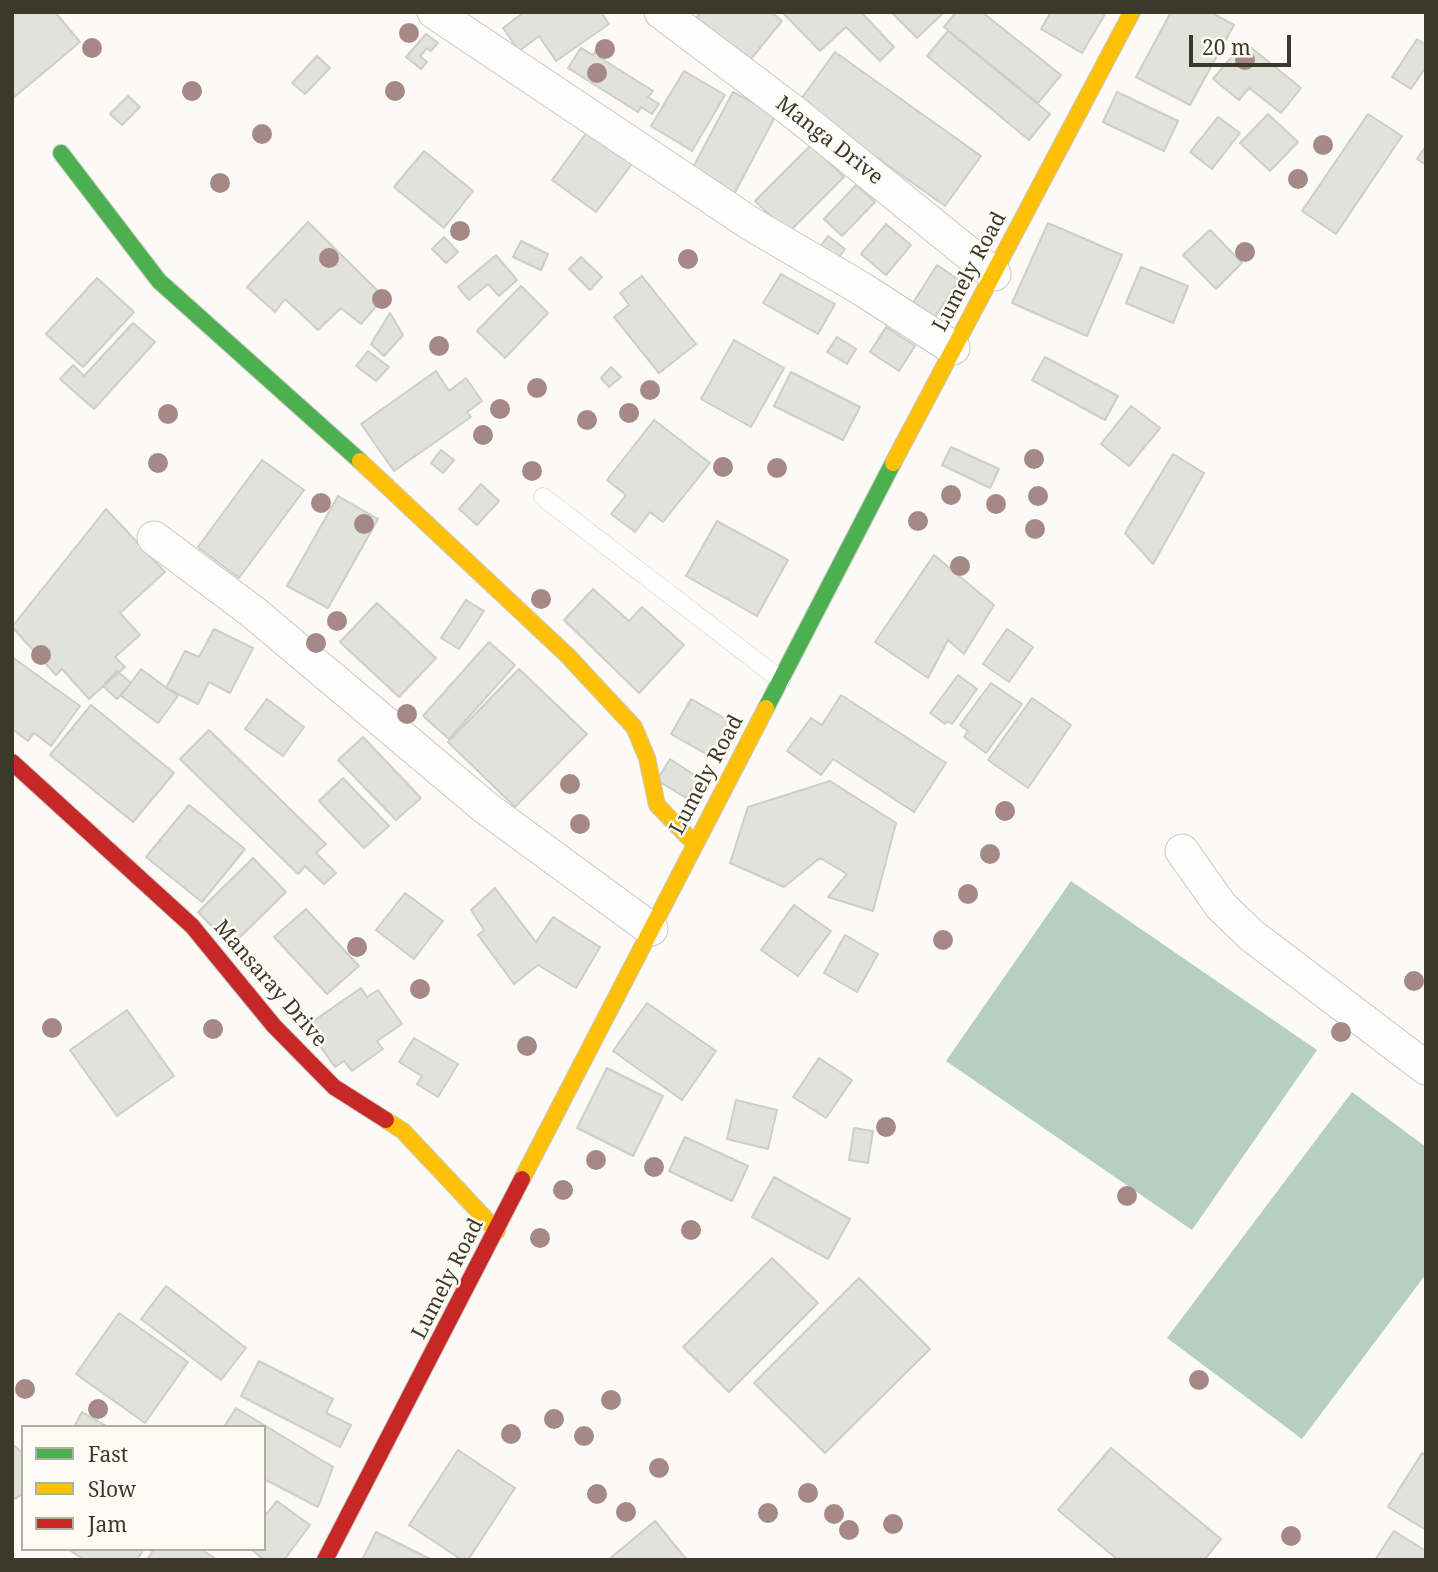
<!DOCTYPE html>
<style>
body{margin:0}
#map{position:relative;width:1438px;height:1572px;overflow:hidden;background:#fbfaf6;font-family:"Noto Serif",serif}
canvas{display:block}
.frame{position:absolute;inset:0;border:14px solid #3d392a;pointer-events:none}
.legend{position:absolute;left:21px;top:1425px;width:245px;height:126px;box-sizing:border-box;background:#fdfbf4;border:2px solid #b0ada3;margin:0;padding:9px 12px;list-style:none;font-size:21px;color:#3d392a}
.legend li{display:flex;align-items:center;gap:14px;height:35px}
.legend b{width:35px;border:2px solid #b0ada3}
.scale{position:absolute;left:1189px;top:35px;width:102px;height:32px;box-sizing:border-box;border:4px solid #3d392a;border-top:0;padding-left:9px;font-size:21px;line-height:24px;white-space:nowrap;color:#3d392a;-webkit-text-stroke:5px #fdfbf4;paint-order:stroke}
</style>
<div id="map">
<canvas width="1438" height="1572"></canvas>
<div class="frame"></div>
<ul class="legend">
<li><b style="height:9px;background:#4caf50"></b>Fast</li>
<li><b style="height:9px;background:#ffc107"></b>Slow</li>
<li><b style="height:9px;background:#c62828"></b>Jam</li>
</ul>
<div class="scale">20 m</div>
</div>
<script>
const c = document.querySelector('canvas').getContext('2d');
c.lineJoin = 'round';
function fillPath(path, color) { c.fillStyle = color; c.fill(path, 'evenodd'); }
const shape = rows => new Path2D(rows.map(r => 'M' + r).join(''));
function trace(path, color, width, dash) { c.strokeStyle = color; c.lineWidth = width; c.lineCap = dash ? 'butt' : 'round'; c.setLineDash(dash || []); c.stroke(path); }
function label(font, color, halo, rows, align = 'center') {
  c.font = font + ' "Noto Serif",serif'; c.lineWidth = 5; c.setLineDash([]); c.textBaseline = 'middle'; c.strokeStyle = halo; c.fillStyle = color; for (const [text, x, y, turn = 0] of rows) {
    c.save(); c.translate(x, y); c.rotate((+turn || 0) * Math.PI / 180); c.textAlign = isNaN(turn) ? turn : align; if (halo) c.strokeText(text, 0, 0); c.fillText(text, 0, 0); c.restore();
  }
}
fillPath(shape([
 [1071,881,1317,1050,1192,1230,946,1061],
 [1352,1092,1426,1147,1426,1274,1302,1439,1167,1338]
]), '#b7cfc2');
const building = shape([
 [12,12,55,12,80,42,12,99,12,12],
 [524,12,601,12,609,24,556,61,539,36,519,51,503,28,524,12],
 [701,12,771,12,782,21,750,60,696,18,701,12],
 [782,12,861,12,894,47,880,61,846,27,820,51,782,12],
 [891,12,944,12,917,38,891,12],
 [956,12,982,12,1061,75,1038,103,944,27,956,12],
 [1051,12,1102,12,1105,14,1082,53,1041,29,1051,12],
 [1171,12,1210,12,1234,25,1190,105,1136,77,1171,12],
 [948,31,1050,114,1029,140,927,56,948,31],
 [426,34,438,43,431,51,427,48,420,56,427,62,421,69,406,57,426,34],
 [1417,39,1426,45,1426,67,1411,89,1392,77,1417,39],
 [602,41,607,45,599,57,653,91,648,97,659,104,652,114,641,107,638,112,568,68,581,48,593,55,602,41],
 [1244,42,1301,88,1281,113,1249,88,1239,100,1213,79,1244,42],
 [835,52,981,156,945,206,799,102,835,52],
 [317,56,330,68,305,94,292,83,317,56],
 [684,71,725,95,692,151,651,126,684,71],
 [733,92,776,115,732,198,689,175,733,92],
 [1117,92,1178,121,1164,151,1103,122,1117,92],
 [128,96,140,107,122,125,110,114,128,96],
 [1268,114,1298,142,1270,171,1240,143,1268,114],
 [1368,114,1402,136,1336,234,1302,211,1368,114],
 [1218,117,1240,133,1212,169,1190,152,1218,117],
 [587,132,632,164,596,212,552,180,587,132],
 [811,145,844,177,788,233,755,201,811,145],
 [1426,146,1426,165,1417,159,1426,146],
 [424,151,473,191,444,228,394,187,424,151],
 [856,185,875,202,842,236,824,219,856,185],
 [308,222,384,297,361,324,341,308,318,330,285,299,275,312,247,287,308,222],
 [1048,223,1122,255,1087,336,1012,303,1048,223],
 [886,224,911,245,886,275,861,254,886,224],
 [1210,230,1242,263,1216,289,1183,255,1210,230],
 [828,236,845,249,832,267,814,255,828,236],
 [444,237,458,252,446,263,432,249,444,237],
 [521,241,548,254,541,270,513,257,521,241],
 [496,255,517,280,499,296,488,284,469,300,458,287,496,255],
 [581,257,602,277,590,290,569,269,581,257],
 [937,265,959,280,933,320,911,306,937,265],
 [1141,267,1188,286,1173,323,1126,303,1141,267],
 [781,274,835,304,818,334,763,303,781,274],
 [642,276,696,344,659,373,614,317,629,305,620,293,642,276],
 [97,278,134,312,83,367,46,334,97,278],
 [521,286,548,313,505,358,477,331,521,286],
 [390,313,403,335,384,356,371,344,390,313],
 [133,323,155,342,94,409,60,379,73,365,84,376,133,323],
 [886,327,915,346,899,371,870,352,886,327],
 [837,337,856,349,847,364,827,352,837,337],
 [734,340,784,368,751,427,701,399,734,340],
 [368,351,389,367,376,381,356,366,368,351],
 [1045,357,1118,396,1105,420,1032,380,1045,357],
 [611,367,621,377,609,387,601,378,611,367],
 [436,371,449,391,466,378,482,401,467,412,471,417,394,471,361,424,436,371],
 [791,372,860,407,843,440,774,406,791,372],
 [1131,406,1160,428,1129,466,1101,444,1131,406],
 [654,420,710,463,663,522,650,512,635,532,611,514,626,495,607,480,654,420],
 [951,447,999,469,990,488,942,465,951,447],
 [441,450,454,460,443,473,431,463,441,450],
 [1173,454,1204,473,1153,564,1125,533,1173,454],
 [262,460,304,490,239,578,198,547,262,460],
 [481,484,499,501,477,525,459,509,481,484],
 [338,496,378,519,328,608,287,586,338,496],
 [106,509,165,572,120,613,140,635,115,657,125,667,89,699,62,669,56,675,12,627,106,509],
 [717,521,788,560,757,616,686,576,717,521],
 [934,555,994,605,964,654,948,640,928,678,875,642,934,555],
 [593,589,629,621,642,607,684,645,639,693,564,620,593,589],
 [466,600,484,611,459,649,441,638,466,600],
 [377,603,436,658,399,697,340,642,377,603],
 [214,629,253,648,230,693,209,682,198,704,166,688,185,651,199,657,214,629],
 [1007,629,1033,647,1009,682,983,664,1007,629],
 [489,642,515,665,449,739,423,716,489,642],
 [12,657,80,706,51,746,34,733,28,741,12,729,12,657],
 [141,669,178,696,158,723,121,696,141,669],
 [519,669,587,734,515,807,448,742,519,669],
 [117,671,131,683,117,699,103,686,117,671],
 [958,675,977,689,952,724,947,721,945,724,930,713,958,675],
 [991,683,1022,704,986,753,964,737,968,731,960,725,991,683],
 [841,695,946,763,914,812,833,759,821,775,787,751,811,718,822,725,841,695],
 [1032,698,1071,725,1028,788,988,760,1032,698],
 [267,699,304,727,283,756,245,729,267,699],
 [691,699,733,723,713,758,671,734,691,699],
 [91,705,174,773,133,822,50,755,91,705],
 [209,730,326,844,316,853,336,873,324,884,305,866,298,874,180,759,209,730],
 [363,737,421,798,396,820,338,760,363,737],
 [670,759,699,778,686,798,657,780,670,759],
 [343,778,389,826,364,848,319,801,343,778],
 [830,781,896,823,873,911,828,897,847,874,820,858,784,887,730,863,748,807,830,781],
 [189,805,245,849,202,902,146,857,189,805],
 [253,858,286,892,231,946,198,912,253,858],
 [495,888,536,942,553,917,600,947,576,988,538,965,514,984,478,935,484,930,471,910,495,888],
 [405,893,443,921,414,959,376,930,405,893],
 [794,905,831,931,798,976,761,950,794,905],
 [306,909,359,966,327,994,274,937,306,909],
 [845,935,878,954,857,992,824,973,845,935],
 [361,988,367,997,378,990,402,1024,377,1041,383,1049,352,1071,344,1061,335,1067,306,1026,361,988],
 [647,1003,716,1051,682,1100,613,1051,647,1003],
 [127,1010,174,1076,117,1116,70,1050,127,1010],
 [414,1038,458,1064,438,1097,417,1084,422,1076,399,1062,414,1038],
 [819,1058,852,1080,826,1118,793,1097,819,1058],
 [607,1068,663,1096,633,1156,577,1128,607,1068],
 [736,1100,777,1110,768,1149,727,1139,736,1100],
 [854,1128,873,1131,868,1163,849,1160,854,1128],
 [685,1137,748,1166,732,1201,669,1171,685,1137],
 [774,1177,850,1219,828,1259,752,1217,774,1177],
 [772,1258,818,1303,729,1392,683,1347,772,1258],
 [859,1278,930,1349,825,1453,754,1383,859,1278],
 [166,1286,246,1348,221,1380,141,1319,166,1286],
 [119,1313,188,1362,145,1423,76,1374,119,1313],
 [259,1361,333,1399,326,1413,351,1425,340,1447,241,1396,259,1361],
 [236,1408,333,1467,318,1507,264,1479,264,1427,224,1427,236,1408],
 [82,1412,108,1427,74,1427,82,1412],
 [12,1444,23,1453,23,1494,12,1500,12,1444],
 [1111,1448,1221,1539,1204,1560,1118,1560,1058,1510,1111,1448],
 [458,1450,515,1488,468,1560,462,1560,409,1525,458,1450],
 [1422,1453,1426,1455,1426,1530,1388,1507,1422,1453],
 [277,1501,310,1525,284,1560,264,1560,251,1549,264,1549,264,1517,277,1501],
 [655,1521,687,1560,608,1560,655,1521],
 [1394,1531,1426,1551,1426,1560,1375,1560,1394,1531],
 [376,1532,432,1560,362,1560,376,1532],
 [68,1549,142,1549,143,1550,137,1560,84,1560,68,1549],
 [154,1549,201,1549,217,1560,147,1560,154,1549]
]);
fillPath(building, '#e1e3da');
trace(building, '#cdcfc7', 2);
const lane = shape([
 [543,497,781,680]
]);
const street = shape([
 [434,12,751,224,862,289,953,348],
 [661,12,795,113,994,274],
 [154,538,253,612,486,808,651,929],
 [1182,851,1221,906,1251,935,1426,1068]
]);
const fast = shape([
 [61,153,159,281,360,461],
 [766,708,893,463]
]);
const slow = shape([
 [360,461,567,655,634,727,647,758,657,805,695,844],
 [893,463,1132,12],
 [386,1120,403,1131,497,1231],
 [522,1179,766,708]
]);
const jam = shape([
 [12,762,192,926,274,1026,334,1087,386,1120],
 [325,1560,522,1179]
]);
trace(lane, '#cac7bf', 19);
trace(street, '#cac7bf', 35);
trace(fast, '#cac7bf', 18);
trace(slow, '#cac7bf', 18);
trace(jam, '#cac7bf', 18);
trace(lane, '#fefefe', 18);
trace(street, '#fefefe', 33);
trace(fast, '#4caf50', 16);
trace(slow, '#ffc107', 16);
trace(jam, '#c62828', 16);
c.fillStyle = '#a68986';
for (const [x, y] of [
 [409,33],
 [92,48],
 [605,49],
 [1245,60],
 [597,73],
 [192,91],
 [395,91],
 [262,134],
 [1323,145],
 [1298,179],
 [220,183],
 [460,231],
 [1245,252],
 [329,258],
 [688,259],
 [382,299],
 [439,346],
 [537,388],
 [650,390],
 [500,409],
 [629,413],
 [168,414],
 [587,420],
 [483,435],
 [1034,459],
 [158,463],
 [723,467],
 [777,468],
 [532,471],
 [951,495],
 [1038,496],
 [321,503],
 [996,504],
 [918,521],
 [364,524],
 [1035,529],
 [960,566],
 [541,599],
 [337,621],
 [316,643],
 [41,655],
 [407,714],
 [570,784],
 [1005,811],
 [580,824],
 [990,854],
 [968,894],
 [943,940],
 [357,947],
 [1414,981],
 [420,989],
 [52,1028],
 [213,1029],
 [1341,1032],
 [527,1046],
 [886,1127],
 [596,1160],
 [654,1167],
 [563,1190],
 [1127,1196],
 [691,1230],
 [540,1238],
 [1199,1380],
 [25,1389],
 [611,1400],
 [98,1409],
 [554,1419],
 [511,1434],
 [584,1436],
 [659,1468],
 [808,1493],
 [597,1494],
 [626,1512],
 [768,1513],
 [834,1514],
 [893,1524],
 [849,1530],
 [1291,1536]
]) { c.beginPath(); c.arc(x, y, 10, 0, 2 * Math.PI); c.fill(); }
label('21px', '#3d392a', '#fdfbf4', [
 ["Manga Drive",829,141,38],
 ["Lumely Road",970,272,-62],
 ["Lumely Road",707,775,-62],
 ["Mansaray Drive",270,984,49],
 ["Lumely Road",448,1279,-63]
]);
</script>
